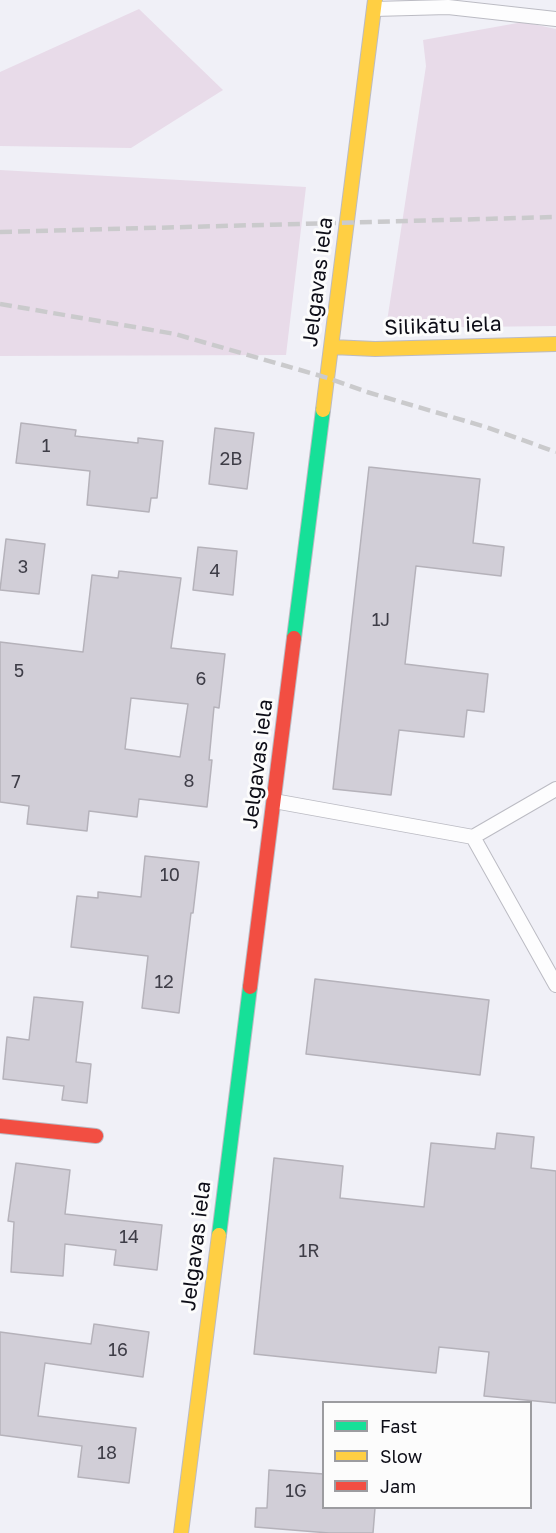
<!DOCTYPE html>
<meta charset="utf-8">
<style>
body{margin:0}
#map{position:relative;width:556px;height:1533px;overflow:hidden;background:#f0f0f7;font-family:"Golos Text",sans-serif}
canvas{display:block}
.legend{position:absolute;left:322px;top:1401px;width:210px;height:108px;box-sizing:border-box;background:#fcfcfc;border:2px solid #9c9ca0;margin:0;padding:8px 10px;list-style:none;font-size:18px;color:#0d0d17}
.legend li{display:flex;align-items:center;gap:12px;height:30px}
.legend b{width:30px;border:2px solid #9c9ca0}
</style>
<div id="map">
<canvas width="556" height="1533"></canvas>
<ul class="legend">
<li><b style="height:8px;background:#16e098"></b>Fast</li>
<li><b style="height:8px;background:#ffcf43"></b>Slow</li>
<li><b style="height:8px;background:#f24e42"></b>Jam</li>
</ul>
</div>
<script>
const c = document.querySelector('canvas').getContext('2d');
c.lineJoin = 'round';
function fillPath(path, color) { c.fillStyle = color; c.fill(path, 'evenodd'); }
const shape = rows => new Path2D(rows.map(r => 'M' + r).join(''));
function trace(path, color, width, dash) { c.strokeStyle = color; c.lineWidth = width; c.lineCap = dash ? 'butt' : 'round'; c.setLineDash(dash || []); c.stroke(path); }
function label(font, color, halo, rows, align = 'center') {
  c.font = font + ' "Golos Text",sans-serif'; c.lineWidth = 6; c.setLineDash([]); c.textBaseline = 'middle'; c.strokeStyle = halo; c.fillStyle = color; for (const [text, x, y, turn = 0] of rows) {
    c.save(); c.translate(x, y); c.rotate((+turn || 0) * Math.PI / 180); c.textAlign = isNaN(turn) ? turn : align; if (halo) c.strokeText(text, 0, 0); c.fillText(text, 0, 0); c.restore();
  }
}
fillPath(shape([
 [139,9,223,90,131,148,0,146,0,72],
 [523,22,556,29,556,326,386,328,426,66,423,40],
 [0,170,306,187,286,355,0,356]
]), '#e8dbe9');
const building = shape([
 [21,423,76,430,75,436,138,443,138,438,163,441,157,498,151,498,149,512,87,505,90,471,16,463,21,423],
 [215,428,254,433,247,489,209,484,215,428],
 [369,467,480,479,473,543,504,547,501,576,416,566,405,664,488,674,484,712,467,710,464,737,399,730,391,795,333,789,369,467],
 [6,539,45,544,39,594,0,590,6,539],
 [198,547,237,551,233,595,193,590,198,547],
 [119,571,181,578,171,648,225,654,219,708,214,707,209,760,212,760,207,807,139,799,137,817,89,811,87,831,27,824,29,806,0,802,0,642,83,652,92,575,118,578,119,571],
 [131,698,188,704,180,757,125,749,131,698],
 [145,856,199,862,193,913,191,913,179,1013,142,1008,148,956,71,947,77,896,98,898,98,892,141,897,145,856],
 [315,979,489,1000,480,1075,306,1054,315,979],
 [34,997,83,1002,76,1062,91,1064,87,1103,62,1100,64,1086,3,1079,7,1037,29,1040,34,997],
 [497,1133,534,1137,531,1168,556,1171,556,1403,484,1396,489,1352,439,1347,436,1373,254,1354,274,1158,343,1166,340,1198,424,1207,431,1143,495,1149,497,1133],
 [16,1163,70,1170,65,1214,162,1225,157,1270,114,1265,116,1250,65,1244,63,1276,11,1272,14,1222,8,1221,16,1163],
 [94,1324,149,1332,143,1377,45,1363,38,1416,136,1428,129,1483,78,1477,82,1446,0,1435,0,1332,91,1344,94,1324],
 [269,1470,324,1474,324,1508,375,1508,373,1533,329,1533,255,1527,256,1508,267,1508,269,1470]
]);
fillPath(building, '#d1ced7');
trace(building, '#b5b2ba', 1.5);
const lane = shape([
 [374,9,448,7,556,19],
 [274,801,473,837,556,789],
 [473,837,556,985]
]);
const fast = shape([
 [294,638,323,410],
 [219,1235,250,987]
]);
const slow = shape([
 [332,347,375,349,556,344],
 [323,410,375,0],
 [181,1533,219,1235]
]);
const jam = shape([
 [250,987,294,638],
 [0,1126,96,1136]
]);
trace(lane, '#bbbbc3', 16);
trace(fast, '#bbbbc3', 16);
trace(slow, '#bbbbc3', 16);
trace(jam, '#bbbbc3', 16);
trace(lane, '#fdfdfe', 14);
trace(fast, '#16e098', 14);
trace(slow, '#ffcf43', 14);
trace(jam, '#f24e42', 14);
trace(shape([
 [0,232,556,217],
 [0,304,175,334,328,378,367,392,486,427,556,452]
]), '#cacacc', 4.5, [12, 6]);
label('18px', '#3e3d47', null, [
 ["1",46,446],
 ["2B",231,459],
 ["3",23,567],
 ["4",215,571],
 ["1J",381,620],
 ["5",19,671],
 ["6",201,679],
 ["8",189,781],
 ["7",16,782],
 ["10",170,875],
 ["12",164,982],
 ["14",129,1237],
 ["1R",309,1251],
 ["16",118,1350],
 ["18",107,1453],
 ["1G",296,1491]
]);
label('21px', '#0d0d17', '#fcfcfc', [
 ["Jelgavas iela",318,282,-83],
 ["Silikātu iela",443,326,-2],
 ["Jelgavas iela",258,764,-83],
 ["Jelgavas iela",196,1246,-83]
]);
</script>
